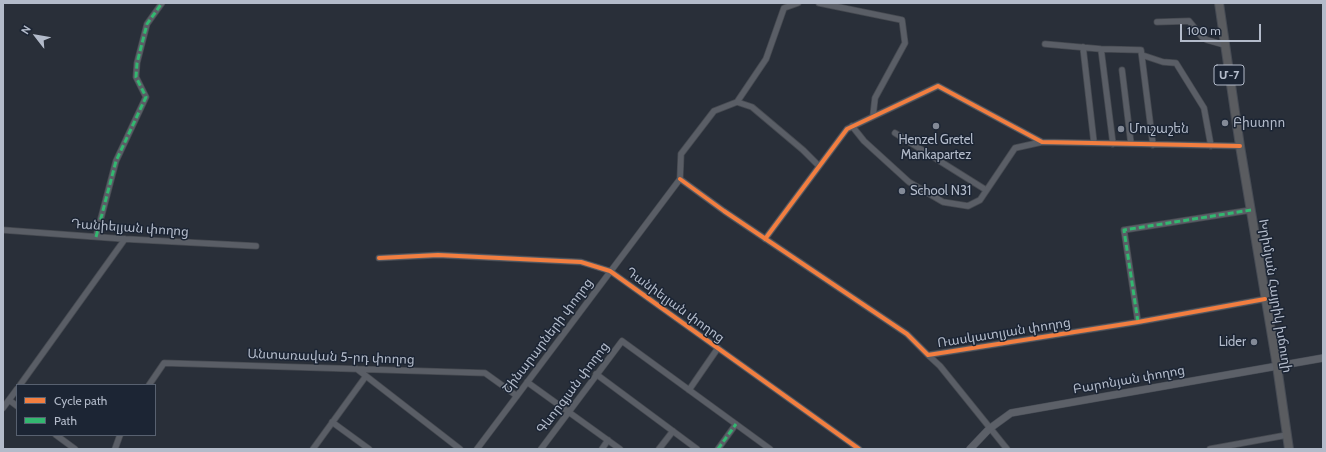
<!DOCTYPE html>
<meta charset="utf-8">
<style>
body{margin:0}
#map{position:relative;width:1326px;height:452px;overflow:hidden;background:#292f39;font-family:Cabin,sans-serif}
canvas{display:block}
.frame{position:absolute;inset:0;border:4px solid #b3bbca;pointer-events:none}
.legend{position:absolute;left:16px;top:384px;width:140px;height:52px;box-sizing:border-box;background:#1c2534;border:1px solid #586170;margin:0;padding:5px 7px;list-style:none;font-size:12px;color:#b3bbca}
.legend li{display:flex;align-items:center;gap:8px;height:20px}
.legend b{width:20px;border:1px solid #586170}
.north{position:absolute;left:16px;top:16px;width:40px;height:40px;-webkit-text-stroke:3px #1c2534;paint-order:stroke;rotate:301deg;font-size:11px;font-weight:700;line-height:16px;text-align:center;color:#b3bbca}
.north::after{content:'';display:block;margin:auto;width:14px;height:18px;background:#b3bbca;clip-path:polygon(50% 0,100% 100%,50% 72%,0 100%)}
.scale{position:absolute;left:1180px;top:24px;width:81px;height:18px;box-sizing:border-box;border:2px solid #b3bbca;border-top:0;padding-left:5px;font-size:12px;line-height:14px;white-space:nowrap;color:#b3bbca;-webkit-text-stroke:3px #1c2534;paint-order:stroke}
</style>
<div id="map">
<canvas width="1326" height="452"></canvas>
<div class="frame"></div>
<ul class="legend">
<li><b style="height:5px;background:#f27e40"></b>Cycle path</li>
<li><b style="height:5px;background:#33b770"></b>Path</li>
</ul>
<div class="north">N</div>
<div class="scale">100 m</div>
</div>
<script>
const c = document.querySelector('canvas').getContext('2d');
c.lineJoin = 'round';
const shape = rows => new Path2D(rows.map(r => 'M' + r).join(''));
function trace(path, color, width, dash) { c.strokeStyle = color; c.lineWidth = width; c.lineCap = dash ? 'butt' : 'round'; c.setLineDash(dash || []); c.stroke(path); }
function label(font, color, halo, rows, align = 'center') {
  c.font = font + ' Cabin,"Noto Sans Armenian",sans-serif'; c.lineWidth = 3; c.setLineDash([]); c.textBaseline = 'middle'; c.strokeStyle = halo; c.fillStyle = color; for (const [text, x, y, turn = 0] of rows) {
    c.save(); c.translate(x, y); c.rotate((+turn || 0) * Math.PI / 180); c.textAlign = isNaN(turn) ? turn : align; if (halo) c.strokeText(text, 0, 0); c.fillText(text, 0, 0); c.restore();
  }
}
const minor = shape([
 [819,3,902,20,905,43,875,98,873,116],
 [1157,22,1189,21,1202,37,1207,40,1225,45],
 [1045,44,1101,49,1141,50,1153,145],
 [1083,47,1094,143],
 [1101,49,1113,144],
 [1142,55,1163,62,1176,63,1204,108,1211,146],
 [1122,70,1131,144],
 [737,102,766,59,784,8,798,3],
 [852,126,864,141,909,182,943,202,968,206,980,200,1015,148,1042,142],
 [895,133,986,190],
 [680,179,724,211,907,334,928,355,1138,322,1265,299],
 [680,179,681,154,714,111,737,102,752,107,803,150,819,166],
 [3,230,125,239,256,246],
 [96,237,116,161,146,97,136,77,137,63,147,24,162,3],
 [765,239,847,129,938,86,1042,142,1240,146],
 [379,258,438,255,581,262,610,271,859,449],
 [1138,322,1124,230,1251,210],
 [928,355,940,366,1007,449],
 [357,369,460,449],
 [596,374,697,449],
 [527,382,620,449],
 [20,385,125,239],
 [149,385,164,363,357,369,485,373,517,396],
 [689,390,718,348],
 [9,400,17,406],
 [3,408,17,389],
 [332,422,369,449],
 [56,435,75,449],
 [115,449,120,435],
 [313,449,366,376],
 [477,449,680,179],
 [541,449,622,341,770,449],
 [602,449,608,440],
 [659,449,673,431],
 [718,449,736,424],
 [1210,449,1287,435]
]);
const major = shape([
 [970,449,989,429,1011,413,1323,358]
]);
const highway = shape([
 [1219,3,1240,146,1277,366,1289,449]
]);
trace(minor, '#464a51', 7);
trace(major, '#474c55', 8);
trace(highway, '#464b54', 10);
trace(minor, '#5a5e66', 5.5);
trace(major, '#5c6068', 7);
trace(highway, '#5a5c60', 8);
trace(shape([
 [96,237,116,161,146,97,136,77,137,63,147,24,162,3],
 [1138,322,1124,230,1251,210],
 [718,449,736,424]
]), '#33b770', 3, [6, 3]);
trace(shape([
 [680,179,724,211,907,334,928,355,1138,322,1265,299],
 [765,239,847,129,938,86,1042,142,1240,146],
 [379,258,438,255,581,262,610,271,859,449]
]), '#f27e40', 4);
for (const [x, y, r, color] of [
 [1225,123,4,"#838a97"],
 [936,126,4,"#838a97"],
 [1121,129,4,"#838a97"],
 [902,191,4,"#838a97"],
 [1254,342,4,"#838a97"]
]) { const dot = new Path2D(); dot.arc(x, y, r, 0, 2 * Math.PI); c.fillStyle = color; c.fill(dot); trace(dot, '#1c2534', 1.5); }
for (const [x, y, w] of [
 [1229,75,30]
]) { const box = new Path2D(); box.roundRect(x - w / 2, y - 10, w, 20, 3); c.fillStyle = '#1c2534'; c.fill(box); trace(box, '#b3bbca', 1); }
label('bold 12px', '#b3bbca', null, [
 ["Մ-7",1229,75]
]);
label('13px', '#b3bbca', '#1c2534', [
 ["Բիստրո",1233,123],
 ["Մուշաշեն",1129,129],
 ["Henzel Gretel",936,140,"center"],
 ["Mankapartez",936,155,"center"],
 ["School N31",910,191],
 ["Lider",1246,342,"right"]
], 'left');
label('13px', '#b3bbca', '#1c2534', [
 ["Դանիելյան փողոց",130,228,4],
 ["Խրիմյան Հայրիկ խճուղի",1275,296,81],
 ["Դանիելյան փողոց",675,305,36],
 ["Ռասկատլյան փողոց",1004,333,-9],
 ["Շինարարների փողոց",548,336,-53],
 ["Անտառավան 5-րդ փողոց",331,357,2],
 ["Բարոնյան փողոց",1129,380,-10],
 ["Գևորգյան փողոց",573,388,-53]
]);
</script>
